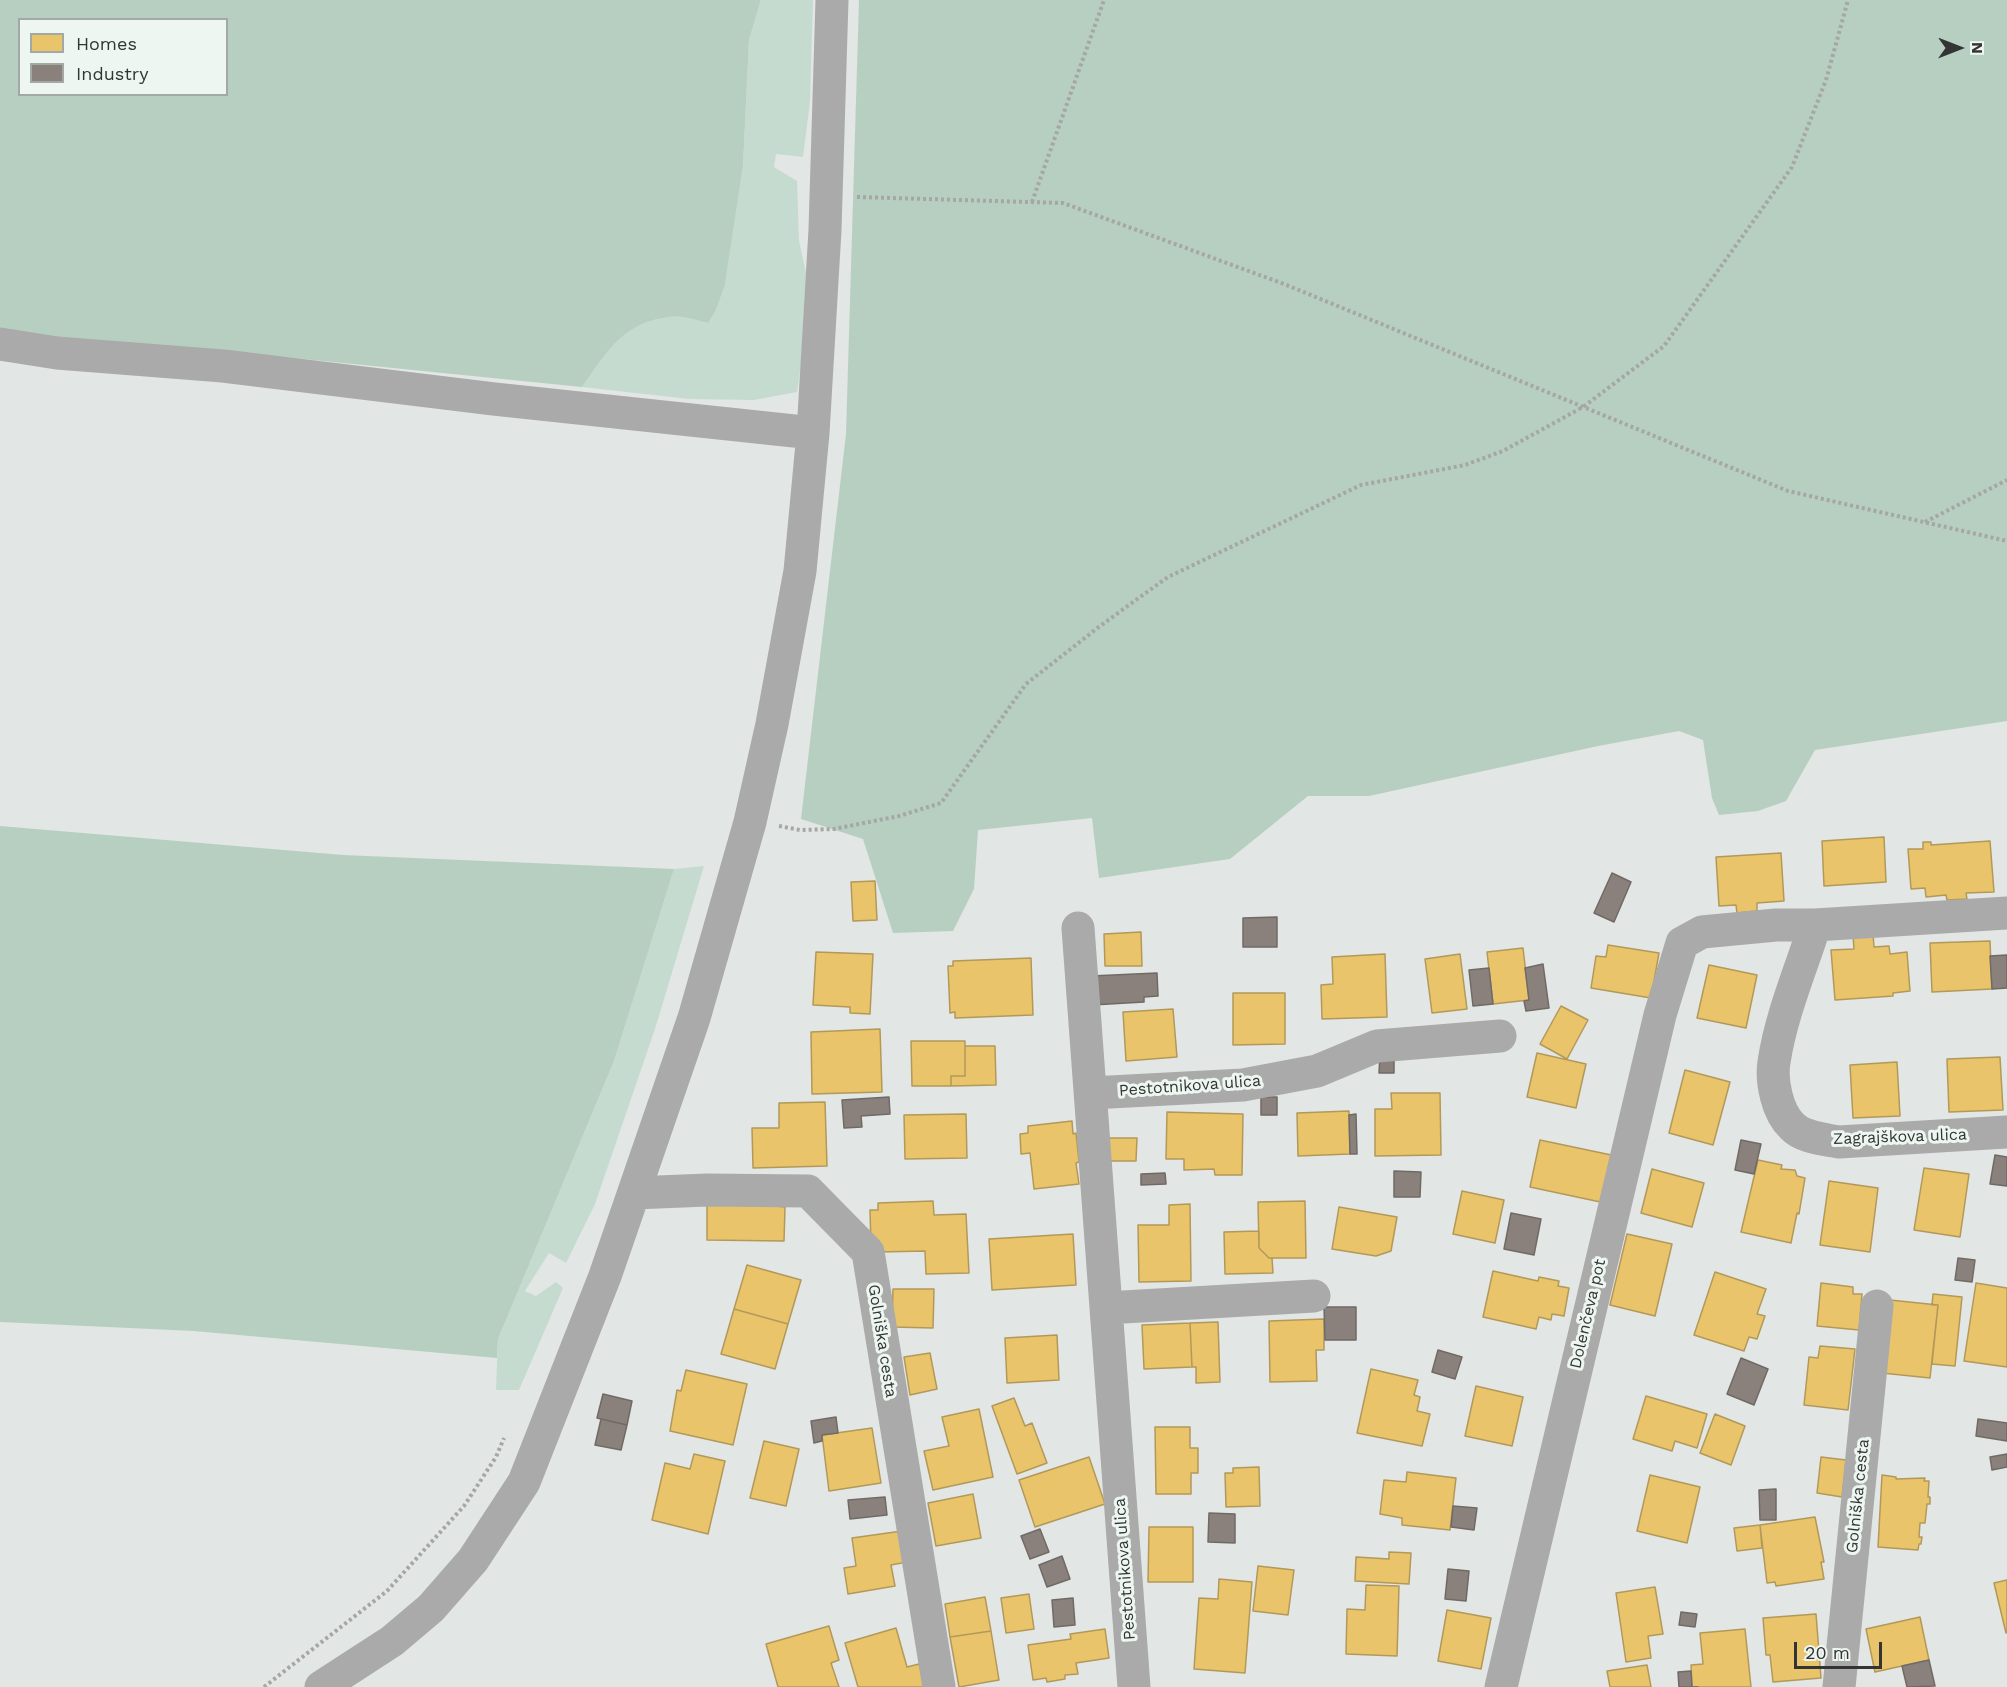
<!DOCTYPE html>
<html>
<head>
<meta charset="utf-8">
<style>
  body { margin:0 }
  #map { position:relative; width:2007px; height:1687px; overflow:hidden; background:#e2e6e4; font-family:"Work Sans",sans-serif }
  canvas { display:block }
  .legend { position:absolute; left:18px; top:18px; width:210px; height:78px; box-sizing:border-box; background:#edf6f0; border:2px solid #a2a9a4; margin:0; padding:8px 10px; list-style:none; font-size:18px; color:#323533 }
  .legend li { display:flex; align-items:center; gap:12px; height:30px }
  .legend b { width:30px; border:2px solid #a2a9a4 }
  .north { position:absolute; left:1929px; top:18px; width:60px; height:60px; -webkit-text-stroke:4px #edf6f0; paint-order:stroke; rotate:90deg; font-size:16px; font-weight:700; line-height:24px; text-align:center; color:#323533 }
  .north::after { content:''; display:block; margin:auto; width:21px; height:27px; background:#323533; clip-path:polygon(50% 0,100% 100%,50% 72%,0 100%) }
  .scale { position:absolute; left:1794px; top:1642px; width:88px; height:27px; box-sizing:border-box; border:3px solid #323533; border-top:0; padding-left:8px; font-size:18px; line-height:21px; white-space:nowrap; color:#323533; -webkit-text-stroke:4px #edf6f0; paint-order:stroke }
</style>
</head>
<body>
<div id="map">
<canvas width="2007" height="1687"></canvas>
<ul class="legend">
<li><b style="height:16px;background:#e9c46a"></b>Homes</li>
<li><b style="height:16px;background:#8a817c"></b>Industry</li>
</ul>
<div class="north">N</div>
<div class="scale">20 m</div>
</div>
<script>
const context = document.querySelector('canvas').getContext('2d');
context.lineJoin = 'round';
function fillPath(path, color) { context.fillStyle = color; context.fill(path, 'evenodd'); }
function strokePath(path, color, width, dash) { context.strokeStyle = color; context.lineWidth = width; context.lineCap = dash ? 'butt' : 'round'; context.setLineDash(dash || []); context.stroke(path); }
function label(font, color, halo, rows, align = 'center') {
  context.font = font + ' "Work Sans",sans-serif'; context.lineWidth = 6; context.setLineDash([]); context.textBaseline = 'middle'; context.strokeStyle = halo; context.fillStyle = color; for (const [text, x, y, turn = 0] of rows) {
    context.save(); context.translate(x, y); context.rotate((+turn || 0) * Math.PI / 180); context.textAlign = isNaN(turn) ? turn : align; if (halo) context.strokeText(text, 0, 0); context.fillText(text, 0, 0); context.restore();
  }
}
const green = new Path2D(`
  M761,0h52l-3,102 -7,55 -27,-3 -2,13 23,14 2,60 7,32 -5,91 -4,28 -43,8 -65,-1 -107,-12c25,-35 41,-65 88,-70 11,-2 26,4 37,6l9,-13 9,-25 18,-119 6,-126z
  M704,866l-49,163 -60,175 -29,59 -17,-10 -24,38 11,5 20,-14 7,6 -44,102h-23l2,-51 116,-278 60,-192z`);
const forest = new Path2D(`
  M0,0h761l-12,40 -6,126 -18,119 -9,25 -8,13c-12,-2 -26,-8 -38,-6 -47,5 -63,35 -88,70l-398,-40 -184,-9zM20,20h206v74h-206z
  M859,0h1148v721l-192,29 -29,51 -28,10 -39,4 -7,-17 -9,-58 -24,-9 -81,15 -229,50h-61l-78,63 -131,19 -7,-60 -114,12 -4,59 -21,42 -60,2 -30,-94 -62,-20 45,-385z
  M0,826l343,29 331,14 -60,192 -116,278 -1,19 -303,-27 -194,-9z`);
const homes = new Path2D(`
  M1884,837l2,45 -62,4 -2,-45z
  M1990,841l4,51 -28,1 1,6 -20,1 -1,-5 -20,2 -1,-9 -14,1 -3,-40h15v-7h8v3z
  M1781,853l3,48 -27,2v8l-20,2 -1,-8 -17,1 -3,-49z
  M875,881l2,39 -24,1 -2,-39z
  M1141,932l1,34h-37l-1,-32z
  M1873,934l1,13 15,-1 1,8 17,-2 3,39 -17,2v3l-58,4 -4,-50 23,-1 -1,-14z
  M1990,941l2,48 -60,3 -2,-49z
  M1608,945l51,8 -8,45 -60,-10 5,-32 10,1z
  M1523,948l6,52 -36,4 -6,-52z
  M816,952l57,2 -3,60 -20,-1v-6l-37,-2z
  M1385,954l2,63 -65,2 -1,-34 12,-1 -1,-27z
  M1460,954l7,55 -35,4 -7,-54z
  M1031,958l2,57 -78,3v-6l-5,1 -2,-47h5v-5z
  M1709,965l48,10 -11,53 -49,-10z
  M1233,993h52v51l-52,1z
  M1561,1006l27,14 -21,39 -27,-15z
  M1173,1009l4,48 -51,4 -3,-49z
  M880,1029l2,63 -70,2 -1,-62z
  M911,1041h54v35h-14v10h-39z
  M965,1046h30l1,39 -45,1v-10h14z
  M1537,1053l49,11 -10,44 -49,-11z
  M2000,1057l3,53 -54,2 -2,-53z
  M1897,1062l3,54 -47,2 -3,-53z
  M1685,1070l45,12 -17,63 -44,-12z
  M1391,1093h49l1,62 -66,1v-47h17z
  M825,1102l2,64 -74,2 -1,-40h27v-25z
  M1349,1111l1,43 -52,2 -1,-43z
  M1167,1112l76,2 -1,61h-27l-1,-6 -30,1v-11h-18z
  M966,1114l1,44 -62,1 -1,-44z
  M1072,1121l1,13 3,-1 3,29 -3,1 3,21 -45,5 -4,-36 -9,1 -1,-20 8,-1v-7z
  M1106,1138h31l-1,23h-30z
  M1540,1140l76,16 -11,47 -75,-16z
  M1758,1160l24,5 -1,4 14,1 2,6 8,2 -6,36 -2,-1 -6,30 -50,-11z
  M1924,1168l45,6 -9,63 -46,-7z
  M1652,1169l52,14 -12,44 -51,-14z
  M1829,1181l49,7 -8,64 -50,-7z
  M1462,1191l42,9 -9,43 -42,-9z
  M707,1199l78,8 -1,34 -77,-1z
  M933,1201l1,14 32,-1 3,59 -43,1 -1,-23 -46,1 -8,-6 -1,-36h8v-7z
  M1305,1201l1,57h-37l-10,-10 -1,-46z
  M1190,1204l1,77 -52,1 -1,-57h31v-20z
  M1339,1207l58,10 -6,34 -15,5 -44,-7z
  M1259,1231v17l10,10h3l1,15 -48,1 -1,-42z
  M1073,1234l3,51 -84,5 -3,-51z
  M1627,1234l45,10 -17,72 -45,-11z
  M747,1265l54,15 -13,44 -54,-15z
  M1493,1271l45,10 1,-4 20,4 -1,5 11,2 -5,28 -12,-2 -1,6 -12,-3 -3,12 -53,-12z
  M1715,1272l51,17 -9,25 8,2 -8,23 -8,-2 -5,14 -50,-16z
  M1821,1283l32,4v7h9l-3,36 -42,-4z
  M1976,1283l31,5v79l-43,-6z
  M893,1289h41l-1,39 -41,-1z
  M1933,1294l29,3 -7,69 -23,-2 6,-59h-6z
  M1890,1300l48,5 -8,73 -48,-5z
  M734,1309l54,15 -13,45 -54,-15z
  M1324,1319v31h-8l1,31 -47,1 -1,-61z
  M1218,1322l2,60 -24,1v-16h-4l-2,-44z
  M1190,1323l2,44 -48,2 -2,-44z
  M1057,1335l2,45 -52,3 -2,-45z
  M1820,1346l35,3 -7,61 -44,-5 5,-48 9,1z
  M930,1353l7,36 -27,6 -6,-38z
  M1371,1369l47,11 -4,15 6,2 -3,14 13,3 -8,32 -65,-13z
  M686,1370l61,14 -14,61 -63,-14 7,-41 4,1z
  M1476,1386l47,11 -11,49 -47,-10z
  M1646,1396l61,18 -10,34 -22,-7 -3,10 -39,-12z
  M1014,1398l11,28 7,-3 15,40 -30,11 -25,-68z
  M979,1409l14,68 -60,13 -9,-39 25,-5 -7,-29z
  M1715,1414l30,12 -14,39 -31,-12z
  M1155,1427h35v21h8v25h-7v21h-35z
  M872,1428l9,55 -52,8 -7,-56z
  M764,1441l35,8 -13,57 -36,-8z
  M694,1454l31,7 -17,73 -56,-14 13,-57 25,6z
  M1089,1457l16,47 -70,23 -16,-47z
  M1821,1457l25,3 -4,37 -25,-4z
  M1259,1467l1,39 -34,1 -1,-34h8v-5z
  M1407,1472l49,6 -6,52 -48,-5v-7l-22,-4 4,-34 22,2z
  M1650,1475l50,12 -13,56 -50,-12z
  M1882,1475l14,2v2l29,-1 -1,3h5l-1,16h2v7h-3l-2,19h-5l-1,14h3l-1,7h-2l-1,6 -40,-3z
  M973,1494l8,44 -45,8 -8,-43z
  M1815,1517l9,45h-3l3,17 -48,7 -1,-4 -8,1 -7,-58z
  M1760,1525l2,23 -25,3 -3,-23z
  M1149,1527h44v55h-45z
  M902,1531l5,31 -16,3 4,21 -47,8 -4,-26 12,-2 -4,-28z
  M1389,1552l22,1 -2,31 -54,-3 1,-24 33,2z
  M1258,1566l36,4 -6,45 -35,-4z
  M1219,1579l33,3 -7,91 -51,-4 5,-71 19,1z
  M2007,1580v52l-1,1 -12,-50z
  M1366,1585l33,1 -2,70 -51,-2 1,-45 18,1z
  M1655,1587l8,47 -15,2 3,22 -25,4 -10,-69z
  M1029,1594l5,35 -28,4 -5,-35z
  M985,1597l6,34 -41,6 -5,-33z
  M1447,1610l44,8 -10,51 -43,-8z
  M1816,1614l5,64 -48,4 -3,-27h-4l-3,-37z
  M1920,1617l9,43 -54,12 -9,-43z
  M829,1626l10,34 -8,3 8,24h-61l-12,-43z
  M896,1628l11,39 12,-3 7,23h-68l-13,-44z
  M1105,1629l4,29 -33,5 2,11 -13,1v4l-18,3 -1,-4 -13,2 -5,-35 43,-6 -1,-5z
  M1745,1629l6,58h-59l-1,-22 12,-1 -3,-31z
  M991,1631l8,49 -40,7 -9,-50z
  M1647,1665l4,22h-41l-3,-16z`);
const industry = new Path2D(`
  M1612,873l19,9 -17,40 -20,-9z
  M1277,917v30h-34v-29z
  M2007,955v33l-15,1 -2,-33z
  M1543,964l6,44 -23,3 -2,-10 5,-1 -4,-32z
  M1489,968l4,36 -20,2 -4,-36z
  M1157,973l1,23 -14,1v5l-52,3 -1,-29z
  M1380,1054l14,1v18h-15z
  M889,1097l1,17 -29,2 1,11 -18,1 -2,-28z
  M1261,1097h16v18h-16z
  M1356,1114l1,40h-7l-1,-39z
  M1741,1140l20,4 -7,30 -19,-4z
  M1995,1155l12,2v29l-17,-2z
  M1394,1171l27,1 -1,25h-26z
  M1165,1173l1,11 -25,1v-11z
  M1511,1213l30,6 -7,36 -30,-6z
  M1958,1258l17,2 -3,22 -17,-2z
  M1324,1307h32v33h-31z
  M1438,1350l24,7 -7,22 -23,-7z
  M1741,1358l27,11 -14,36 -27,-11z
  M603,1394l29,7 -5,24 -30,-7z
  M836,1417l2,16 -16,2v6l-8,2 -3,-22z
  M601,1419l26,6 -6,25 -26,-5z
  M1978,1419l29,4v18l-31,-5z
  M2007,1454v13l-15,3 -2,-13z
  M1776,1489v31h-16l-1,-30z
  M885,1497l2,18 -37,4 -2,-19z
  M1453,1506l24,2 -3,22 -23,-3z
  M1209,1513l26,1v29l-27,-1z
  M1040,1529l9,23 -19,7 -9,-23z
  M1062,1556l8,23 -23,8 -8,-22z
  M1448,1569l21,2 -3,30 -21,-2z
  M1073,1598l2,27 -21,2 -2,-27z
  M1681,1612l16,2 -2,13 -16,-2z
  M1929,1660l6,26 -28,1 -5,-21z
  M1691,1671l1,16h6h-19l-1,-15z`);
const path = new Path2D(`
  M857,197l206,6 221,81 504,207 219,50
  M1032,202l72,-202
  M1925,522l82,-42
  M779,826l21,4 34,-1 65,-13 42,-13 85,-119 74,-58 68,-49 193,-92 104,-20 38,-14 80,-44 81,-61 128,-179 34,-87 22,-80
  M264,1687l123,-96 77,-85 32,-49 8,-19`);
const minor = new Path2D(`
  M0,344l57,9 166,13 271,33 319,34
  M1815,925c-14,44 -34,90 -41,137 -3,19 3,50 18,64 11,12 32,13 47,16l168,-10
  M1078,928l56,759
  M1091,1093l152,-8 74,-14 60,-25 123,-10
  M634,1193l73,-3 101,1 60,61 71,435
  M1106,1308l208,-12
  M321,1687l71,-46 39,-33 42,-48 51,-78 81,-206 89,-258 56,-196 22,-98 28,-153 13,-138 12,-203 7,-230
  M1501,1687l159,-672 22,-72 20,-11 74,-7h39l192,-12
  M1839,1687l38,-381`);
const streetNames = [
  ["Pestotnikova ulica",1190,1086,-4],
  ["Zagrajškova ulica",1900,1137,-2],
  ["Dolenčeva pot",1588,1314,-77],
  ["Golniška cesta",882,1341,81],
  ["Golniška cesta",1858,1496,-84],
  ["Pestotnikova ulica",1125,1569,-94]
];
fillPath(green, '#c6dbcf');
fillPath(forest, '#b7cfc1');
fillPath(homes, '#e9c46a');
strokePath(homes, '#b2995a', 1.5);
fillPath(industry, '#8a817c');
strokePath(industry, '#706a66', 1.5);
strokePath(path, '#a5a6a5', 4, [3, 3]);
strokePath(minor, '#a9aaa9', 33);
label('16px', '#323533', '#edf6f0', streetNames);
</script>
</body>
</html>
